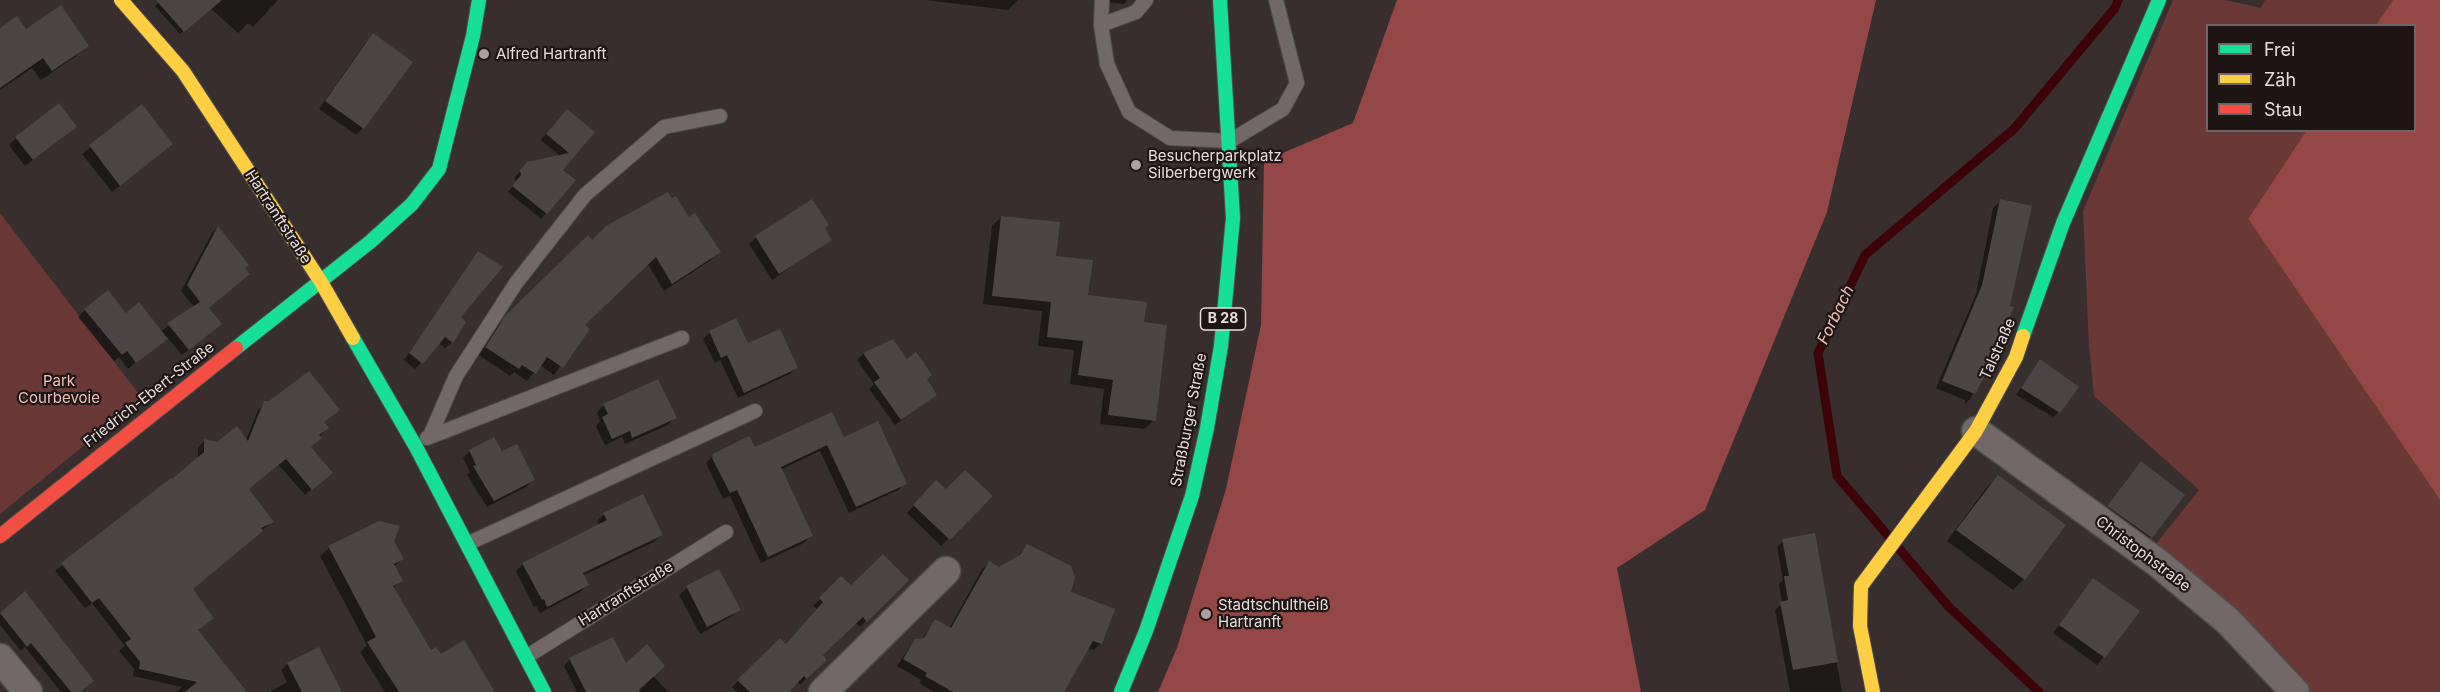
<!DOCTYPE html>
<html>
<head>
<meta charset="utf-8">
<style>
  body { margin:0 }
  #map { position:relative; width:2440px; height:692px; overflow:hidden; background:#372f2e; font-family:Inter,sans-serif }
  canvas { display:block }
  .legend { position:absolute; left:2206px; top:24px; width:210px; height:108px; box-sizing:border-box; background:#1d1615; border:2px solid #6e6665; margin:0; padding:8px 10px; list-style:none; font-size:18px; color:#e8dedd }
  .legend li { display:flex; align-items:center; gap:12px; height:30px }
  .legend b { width:30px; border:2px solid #6e6665 }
</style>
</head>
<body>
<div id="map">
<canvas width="2440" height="692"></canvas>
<ul class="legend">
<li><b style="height:8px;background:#16e098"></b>Frei</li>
<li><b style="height:8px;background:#ffcf43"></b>Zäh</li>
<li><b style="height:8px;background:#f24e42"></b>Stau</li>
</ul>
</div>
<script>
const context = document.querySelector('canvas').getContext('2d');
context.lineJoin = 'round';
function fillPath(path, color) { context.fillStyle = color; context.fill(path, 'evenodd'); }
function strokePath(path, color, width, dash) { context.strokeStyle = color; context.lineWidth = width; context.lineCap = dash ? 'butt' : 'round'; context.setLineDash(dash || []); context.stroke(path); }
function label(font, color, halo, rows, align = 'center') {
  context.font = font + ' Inter,sans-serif'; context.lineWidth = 4.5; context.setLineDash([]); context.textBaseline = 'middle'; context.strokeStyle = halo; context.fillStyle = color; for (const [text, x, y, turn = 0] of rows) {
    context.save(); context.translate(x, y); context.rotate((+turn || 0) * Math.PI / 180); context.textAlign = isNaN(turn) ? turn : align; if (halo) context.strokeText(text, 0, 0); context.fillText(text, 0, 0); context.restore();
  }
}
const green = new Path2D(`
  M2173,0h52l36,8 4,-8h128l-17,25 -168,1v104l98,1 -58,88 192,281v192h-153l-143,-133 55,-69 -105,-94 -5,-50 -6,-135z
  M0,213l142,185 -142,116z`);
const forest = new Path2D(`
  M1397,0h479l-49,212 -122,298 -88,58 24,124h-483l19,-44 49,-159 35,-164 3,-164 89,-38z
  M2393,0h47v500l-192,-281 58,-88 108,-1v-104l-38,-1z`);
const shadow = new Path2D(`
  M161,0h30l9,17 -20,17 -25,-28z
  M214,0h64l-25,27 -5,-4 -10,10 -30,-27z
  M925,0h93l-10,10z
  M1093,0h34l-3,4z
  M0,29l25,2 62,14 -11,11 -35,24 -9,-12 -32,22z
  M366,42l-3,86 -7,7 -37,-26z
  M142,106l22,45 -52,41 -30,-38z
  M561,116l32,16 -32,38 -15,43 -5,6 -33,-27 8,-10 -1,-5 13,-14 32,-7 -19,-16z
  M68,134l-43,32 -16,-21 7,-7z
  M812,201l11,28 7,10 -58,41 -23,-36 6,-6z
  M2001,201l-13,166 -18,32 -5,5v-4l-29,-12 40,-94 17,-86z
  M1001,217l54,41 32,38 55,27 12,97 -9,9 -45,-5 4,-35 -34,-5 4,-34 -36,-4 4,-35 -59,-7 9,-78z
  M689,219l30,33 -8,8 -47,31 -17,-28 -64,63 5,3 -34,46 -14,-10 -13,16 -13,-9 -4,4 -31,-21 19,-30 90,-88 4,5z
  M217,228l-10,80 7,22 -32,25 -15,-18 -39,32 -9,-12 -5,4 -36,-44 7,-7 41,5 34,17 34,-25 -13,-16 31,-58z
  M478,253l-26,89 -7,6 -7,-5 -23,26 -11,-9z
  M736,320l11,25 49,23 -6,6 -52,24 -18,-38 -5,3 -12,-24 7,-7z
  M893,341l42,54 -40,30 -26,-36 5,-5 -17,-24 6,-6z
  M2040,361l19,51 -6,5 -37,-22z
  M265,403l73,7 -15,13 4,5 -17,20 14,31 -19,16 -26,-30 -32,25 25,32 -81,67 6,42 48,61h-69l6,-5 -49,-11 1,-7 -15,-18 6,-5 -33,-43 -7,5 -30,-37 143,-112v-11l6,-7 13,3 29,-4 12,-30z
  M604,405l71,12 -7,8 -43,19 -3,-7 -17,8 -9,-19 4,-5 -3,-9z
  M843,439l62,44 -7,7 -49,23 -29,-62 -40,19 31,66 -7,7 -43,20 -31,-67 -7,3 -17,-36 8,-8z
  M470,451l32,2 31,27 -7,7 -39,20 -20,-32 3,-3 -7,-14z
  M2134,470l49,25 -39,50 -43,-31z
  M1998,477l66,48 -40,54 -11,11 -66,-49 40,-54z
  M936,482l10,9 44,5 -49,50 -34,-33z
  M604,514l57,21 -7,7 -72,34 5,9 -7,7 -40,21 -4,-7 -2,1 -18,-36 7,-7 76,-39 -2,-4z
  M380,523l22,36 -8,8 7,13 -8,9 38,63 62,40h-108l-25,-40 7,-7 -47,-89 9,-8z
  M1814,535l28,157h-52l-15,-82 7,-7 -3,-19 4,-4 -6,-33 6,-6z
  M1027,545l43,48 43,16 -13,35 -6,6 -7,-2 -24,44h-129l-15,-9 2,-3 -24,-14 12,-18 7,-7 6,-2 13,-18 14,8 33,-60 7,-6 10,6 17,-10z
  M719,571l20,38 -7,7 -32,18 -21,-39 8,-7z
  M841,578l10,9 56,-7 -47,47 -5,-4 -34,32 4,5 -25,25 -3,-3 -10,10h-50l-5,-5 48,-47 6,6 31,-37 -4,-3z
  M2093,580l45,32 -41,53 -44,-32z
  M25,593l67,88 -12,11h-19l-36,-45 -4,4 -21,-26v-12z
  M570,659l56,7 27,10 16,16h-92l-13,-26z
  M288,664l52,28h-70l17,-10 -6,-12z`);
const stream = new Path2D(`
  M2039,692l-90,-85 -112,-131 -19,-123 47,-98 149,-126 101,-121 3,-8`);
const building = new Path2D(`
  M156,0h66l-38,32z
  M61,5l28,41 -37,25 -9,-13 -43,30v-60l17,-12 9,13z
  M373,33l40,29 -49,67 -39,-28z
  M59,103l18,24 -44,33 -18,-23z
  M142,104l31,40 -53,42 -31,-41z
  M567,109l28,23 -32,38 13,10 -29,34 -35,-28 9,-11 -1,-5 7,-8 42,-9 -23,-19z
  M668,192l4,6 4,-2 13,21 6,-4 26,39 -49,32 -16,-27 -71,68 5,4 -27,39 -16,-11 -11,17 -14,-9 -3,4 -34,-22 21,-32 82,-80 4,5 14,-14z
  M812,199l17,26 -4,3 7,12 -53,34 -24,-38z
  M2000,199l32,7 -22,100 4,1 -25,61 -14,26 -33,-13 40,-96z
  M1001,216l59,6 -4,34 37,4 -5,35 59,7 -3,20 23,3 -11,96 -48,-6 5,-35 -35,-5 5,-34 -36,-4 4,-35 -59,-6z
  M218,226l31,39 -4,3 5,6 -41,34 13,16 -33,26 -22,-27 33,-21 -13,-17z
  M478,251l25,16 -42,50 5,5 -13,21 -8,-6 -22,27 -14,-11z
  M108,290l18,23 13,-11 29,37 -32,24 -9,-12 -5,4 -38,-46z
  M736,318l12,25 32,-14 18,39 -54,25 -17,-38 -6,3 -12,-27z
  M893,339l14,20 9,-7 16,23 -5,4 10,16 -36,25 -27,-38 6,-4 -17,-25z
  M2040,359l39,28 -19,26 -39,-25z
  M309,371l31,39 -16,12 5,6 -10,7 3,3 -11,9 22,26 -21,17 -26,-31 -37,30 25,33 -13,6 2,3 -70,58 21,29 -16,12 49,62h-62l12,-10 -58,-13 1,-7 -15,-19 6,-4 -32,-41 -7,5 -31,-40 110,-85 1,1 32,-27v-13l13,3 20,-16 11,15 16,-40h5z
  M658,379l19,39 -45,20 -2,-7 -18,8 -10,-22 6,-3 -5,-10z
  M832,412l12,25 34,-16 29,63 -51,23 -29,-62 -46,22 32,69 -45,21 -31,-67 -7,3 -18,-35 1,-4 36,-18 6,11z
  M494,437l8,14 15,-7 18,36 -41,21 -21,-35 3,-1 -7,-15z
  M2141,461l44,34 -33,43 -45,-32z
  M965,470l28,26 -43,44 -37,-35 23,-25 10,9z
  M1998,475l68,50 -41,55 -69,-50z
  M643,494l20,41 -80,38 6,12 -42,22 -3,-8 -2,1 -20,-37 85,-43 -4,-7z
  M379,521l21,5 -6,15 10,18 -10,5 9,17 -10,5 38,64 5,-3 5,7 23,-14 31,52h-96l-32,-50 9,-5 -48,-91z
  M1815,533l23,129 -45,8 -13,-68 8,-2 -4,-24h5l-7,-37z
  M1027,544l44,22 4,11 -4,15 44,17 -13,35 -9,-3 -29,51h-111l-28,-16 2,-3 -24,-14 12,-20 9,-1 11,-19 16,9 38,-67 10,6 21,-12z
  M883,554l26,26 -42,42 -4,-5 -40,38 4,5 -20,19 -3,-3 -15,16h-39l-13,-12 43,-42 6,6 37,-42 -4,-4 22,-22 10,9z
  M719,569l22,41 -34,17 -21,-41z
  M2093,578l47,33 -35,47 -46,-33z
  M25,591l69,90 -14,11h-9l-40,-49 -4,4 -27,-34z
  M613,637l13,26 21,-19 18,22 -26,24 1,2h-54l-17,-34z
  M319,647l23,45h-40l-15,-29z`);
const lane = new Path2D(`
  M1102,0l-1,25 6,39 22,48 41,26 60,3 53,-32 14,-26 -21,-83
  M1101,25l35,-13 10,-12
  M430,436l26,-60 60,-93 69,-88 79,-68 56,-11
  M427,438l255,-100
  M467,544l288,-133
  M526,657l200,-125`);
const street = new Path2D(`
  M1976,431l182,132 70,58 67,71
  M0,658l28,34
  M823,692l123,-121`);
const fast = new Path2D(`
  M2023,336l40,-113 96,-223
  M353,338l63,109 128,245
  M236,348l134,-106 42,-38 27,-35 34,-133 6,-36
  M1121,692l25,-61 46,-135 15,-68 14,-82 12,-128 -13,-218`);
const slow = new Path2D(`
  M121,0l62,71 138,211 32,56
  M1873,692l-13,-66 1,-40 115,-155 40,-74 7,-21`);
const jam = new Path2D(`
  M0,536l236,-188`);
const markers = [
  [484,54,6,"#aaa1a0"],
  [1136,165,6,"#aaa1a0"],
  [1206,614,6,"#aaa1a0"]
];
const shields = [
  [1223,319,45]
];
const shieldNames = [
  ["B 28",1223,319]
];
const poiNames = [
  ["Alfred Hartranft",496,54],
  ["Besucherparkplatz",1148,156],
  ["Silberbergwerk",1148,173],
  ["Stadtschultheiß",1218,605],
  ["Hartranft",1218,622]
];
const streetNames = [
  ["Hartranftstraße",278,217,57],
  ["Talstraße",1998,349,-66],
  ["Friedrich-Ebert-Straße",149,395,-38],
  ["Straßburger Straße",1189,420,-79],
  ["Christophstraße",2143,554,37],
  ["Hartranftstraße",626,594,-32]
];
const parkNames = [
  ["Park",59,381],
  ["Courbevoie",59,398]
];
const waterNames = [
  ["Forbach",1836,315,-64]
];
fillPath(green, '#6a3835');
fillPath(forest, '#944744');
fillPath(shadow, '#0007');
strokePath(stream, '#3c0408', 9);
fillPath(building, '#4c4545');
strokePath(lane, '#524b4b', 16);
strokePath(street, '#524b4b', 31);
strokePath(fast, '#524b4b', 16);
strokePath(slow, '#524b4b', 16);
strokePath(jam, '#524b4b', 16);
strokePath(lane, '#706968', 14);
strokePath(street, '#706968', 28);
strokePath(fast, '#16e098', 14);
strokePath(slow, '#ffcf43', 14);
strokePath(jam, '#f24e42', 14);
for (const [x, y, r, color] of markers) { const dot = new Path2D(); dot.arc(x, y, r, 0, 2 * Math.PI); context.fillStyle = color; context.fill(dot); strokePath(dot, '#1d1615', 2); }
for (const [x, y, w] of shields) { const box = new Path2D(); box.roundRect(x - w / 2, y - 11, w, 22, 4.5); context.fillStyle = '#1d1615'; context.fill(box); strokePath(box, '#e8dedd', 1.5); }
label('bold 14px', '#e8dedd', null, shieldNames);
label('15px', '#e8dedd', '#1d1615', poiNames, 'left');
label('15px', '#e8dedd', '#1d1615', streetNames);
label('15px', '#f2c0bb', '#1d1615', parkNames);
label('italic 16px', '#efbdb8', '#1d1615', waterNames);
</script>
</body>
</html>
